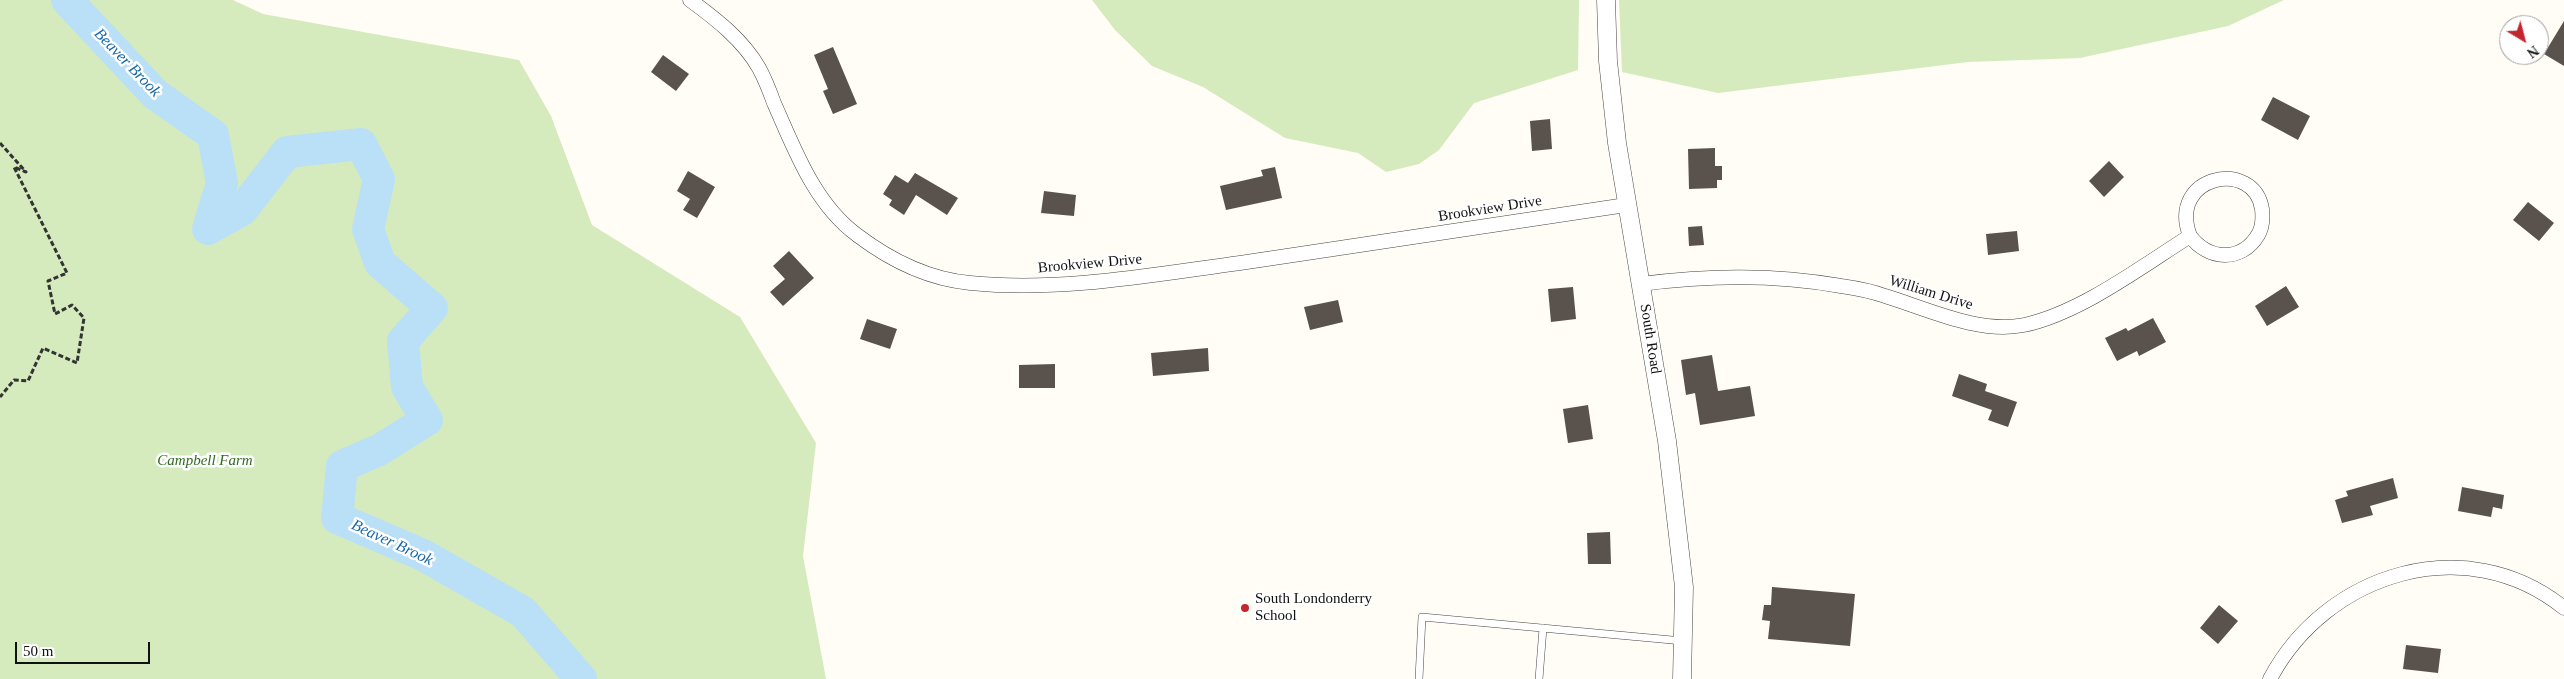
<!DOCTYPE html>
<html>
<head>
<meta charset="utf-8">
<style>
  body { margin:0 }
  #map { position:relative; width:2564px; height:679px; overflow:hidden; background:#fffdf5; font-family:"Times New Roman",serif }
  canvas { display:block }
  .north { position:absolute; left:2499px; top:15px; width:50px; height:50px; box-sizing:border-box; background:#fff; border:1px solid #a0a0a0; border-radius:50%; rotate:143deg; font-size:14px; font-weight:700; line-height:20px; text-align:center; color:#111 }
  .north::after { content:''; display:block; margin:auto; width:18px; height:22px; background:#c4262e; clip-path:polygon(50% 0,100% 100%,50% 72%,0 100%) }
  .scale { position:absolute; left:15px; top:642px; width:135px; height:22px; box-sizing:border-box; border:2px solid #111; border-top:0; padding-left:6px; font-size:15px; line-height:18px; white-space:nowrap; color:#111; -webkit-text-stroke:4px #fff; paint-order:stroke }
</style>
</head>
<body>
<div id="map">
<canvas width="2564" height="679"></canvas>
<div class="north">N</div>
<div class="scale">50 m</div>
</div>
<script>
const context = document.querySelector('canvas').getContext('2d');
context.lineJoin = 'round';
function fillPath(path, color) { context.fillStyle = color; context.fill(path, 'evenodd'); }
function strokePath(path, color, width, dash) { context.strokeStyle = color; context.lineWidth = width; context.lineCap = dash ? 'butt' : 'round'; context.setLineDash(dash || []); context.stroke(path); }
function label(font, color, halo, rows, align = 'center') {
  context.font = font + ' "Times New Roman",serif'; context.lineWidth = 5; context.setLineDash([]); context.textBaseline = 'middle'; context.strokeStyle = halo; context.fillStyle = color; for (const [text, x, y, turn = 0] of rows) {
    context.save(); context.translate(x, y); context.rotate((+turn || 0) * Math.PI / 180); context.textAlign = isNaN(turn) ? turn : align; if (halo) context.strokeText(text, 0, 0); context.fillText(text, 0, 0); context.restore();
  }
}
const green = new Path2D(`
  M0,0h233l30,14 256,46 32,56 41,109 148,92 76,126 -13,113 23,123h-826z
  M1092,0h487l-1,70 -104,33 -35,47 -20,14 -33,8 -28,-19 -73,-15 -82,-51 -51,-21 -37,-36z
  M1619,0h665l-56,26 -148,32 -112,4 -250,31 -96,-21z`);
const river = new Path2D(`
  M67,0l88,94 58,41 9,48 -14,46 34,-19 45,-58 74,-8 18,35 -11,50 12,34 52,45 -29,33 4,46 20,33 -48,30 -37,16 -5,52 86,37 100,57 58,67`);
const building = new Path2D(`
  M2564,21v45l-20,-12z
  M833,47l24,57 -24,10 -10,-23 5,-2 -14,-34z
  M663,55l26,19 -13,17 -25,-19z
  M2273,97l37,19 -12,24 -37,-20z
  M1550,119l2,30 -20,2 -2,-30z
  M1715,148v18h7v14h-5v8l-28,1 -1,-40z
  M2109,161l15,16 -20,20 -15,-16z
  M1275,167l7,31 -56,12 -6,-24 43,-10 -2,-6z
  M688,171l27,16 -18,31 -14,-8 7,-11 -13,-8z
  M915,173l43,25 -11,17 -31,-20 -12,20 -15,-10 3,-5 -9,-6 12,-19 13,8z
  M1044,191l32,4 -2,21 -33,-3z
  M2528,202l26,21 -15,18 -26,-21z
  M1702,226l2,19 -15,1 -1,-19z
  M2017,231l2,20 -31,4 -2,-21z
  M789,251l25,27 -31,28 -13,-14 15,-13 -12,-13z
  M2286,286l13,21 -32,19 -12,-20z
  M1573,287l3,32 -25,3 -3,-33z
  M1338,300l5,22 -33,8 -6,-23z
  M2153,318l13,24 -27,14 -2,-5 -20,10 -12,-23 21,-10 2,3z
  M867,319l30,10 -7,20 -30,-10z
  M1208,348l1,23 -56,5 -2,-23z
  M1712,355l6,36 32,-5 5,30 -55,9 -5,-32 -9,2 -5,-35z
  M1055,364v24h-36v-23z
  M1959,374l28,10 -2,7 32,11 -9,25 -20,-7 4,-10 -40,-14z
  M1588,405l5,34 -25,4 -5,-34z
  M2393,478l5,20 -28,8 3,9 -31,8 -7,-23 13,-4 -2,-5z
  M2462,487l42,8 -2,14 -9,-2 -2,10 -33,-6z
  M1610,532l1,32h-23l-1,-31z
  M1772,587l83,7 -5,52 -82,-7 2,-18 -8,-1 2,-15h7z
  M2219,605l19,16 -20,23 -18,-16z
  M2406,645l35,4 -3,24 -35,-4z`);
const path = new Path2D(`
  M0,143l26,29 -12,-5 53,106 -19,8 7,33 17,-9 12,13 -7,45 -34,-15 -15,33 -14,-1 -14,17`);
const service = new Path2D(`
  M1419,679l3,-62 261,24
  M1539,679l4,-51`);
const minor = new Path2D(`
  M690,0c26,19 53,40 69,68 6,11 11,24 15,35 21,47 40,100 83,132 33,25 71,44 113,48 90,9 181,-8 270,-20 129,-19 258,-40 386,-58
  M1641,284c67,-9 134,-10 200,2 14,2 30,5 44,10 43,13 93,38 139,29 56,-12 117,-58 166,-89 18,24 51,27 68,-1 5,-8 5,-17 4,-26 -8,-51 -95,-34 -72,27
  M2270,679c56,-106 196,-150 294,-71`);
const tertiary = new Path2D(`
  M1606,0l2,61 9,82 50,298 17,146 -2,92`);
const markers = [
  [1245,608,5,"#c4262e"]
];
const streetNames = [
  ["Brookview Drive",1490,209,-9],
  ["Brookview Drive",1090,264,-5],
  ["William Drive",1931,293,17],
  ["South Road",1650,339,81]
];
const parkNames = [
  ["Campbell Farm",205,461]
];
const poiNames = [
  ["South Londonderry",1255,599],
  ["School",1255,616]
];
const waterNames = [
  ["Beaver Brook",127,63,46],
  ["Beaver Brook",392,543,25]
];
fillPath(green, '#d5ebbd');
strokePath(river, '#b9e0f7', 32);
fillPath(building, '#5a524d');
strokePath(service, '#444', 8);
strokePath(minor, '#444', 15);
strokePath(tertiary, '#444', 19);
strokePath(path, '#333', 3, [5, 2.5]);
strokePath(service, '#fff', 7);
strokePath(minor, '#fff', 14);
strokePath(tertiary, '#fff', 18);
for (const [x, y, r, color] of markers) { const dot = new Path2D(); dot.arc(x, y, r, 0, 2 * Math.PI); context.fillStyle = color; context.fill(dot); strokePath(dot, '#fff', 2); }
label('15px', '#111', '#fff', streetNames);
label('italic 15px', '#2f6b1f', '#fff', parkNames);
label('15px', '#111', '#fff', poiNames, 'left');
label('italic 16px', '#1768a6', '#fff', waterNames);
</script>
</body>
</html>
